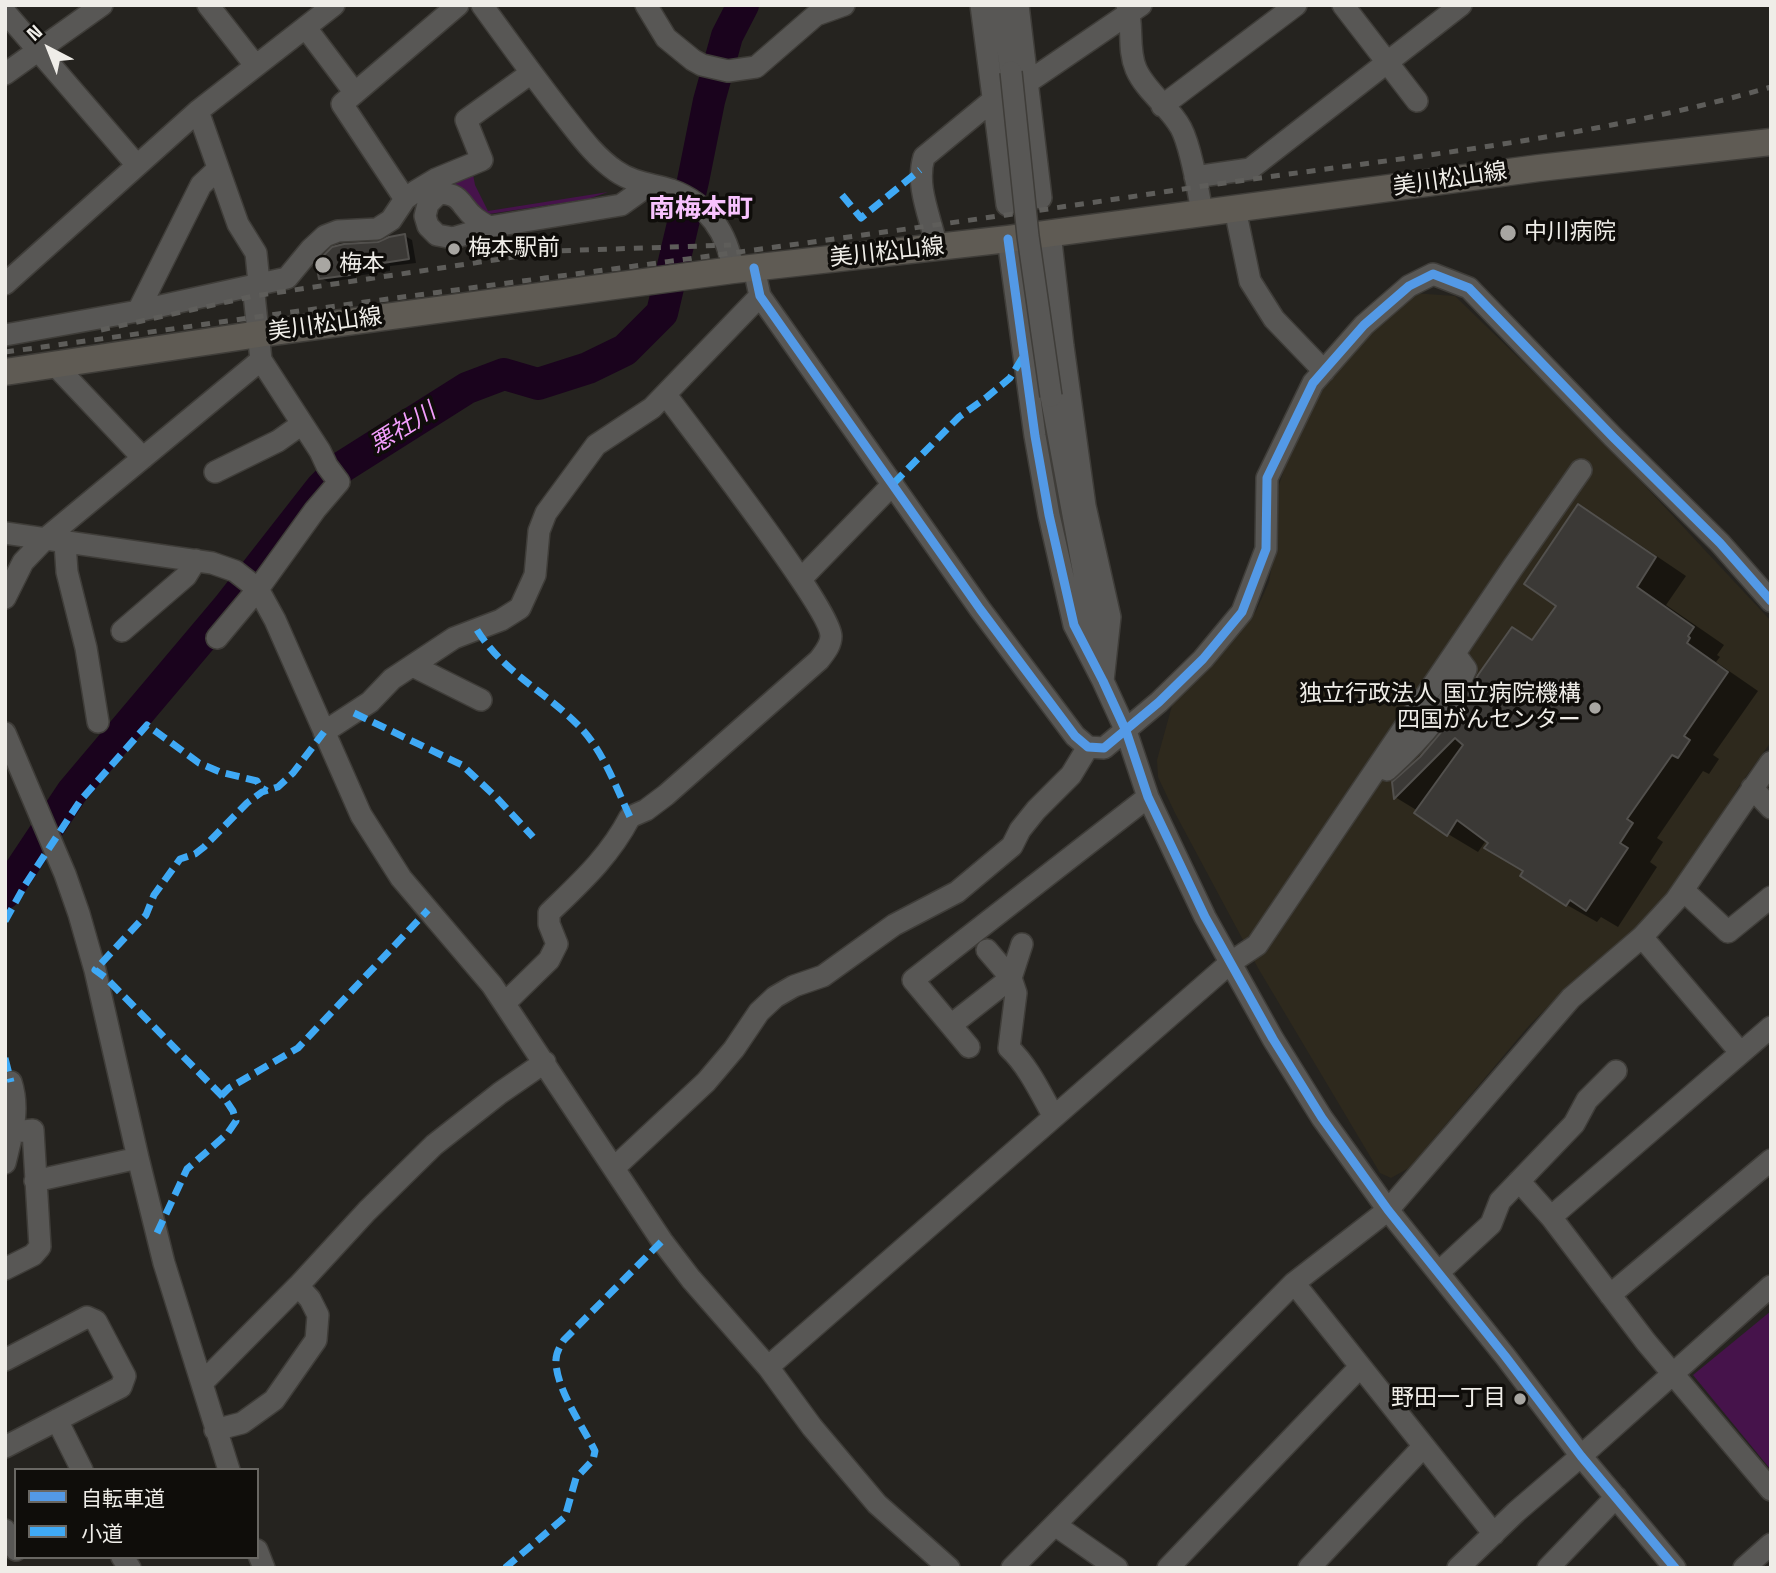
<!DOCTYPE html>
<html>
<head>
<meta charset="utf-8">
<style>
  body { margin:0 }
  #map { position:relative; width:1776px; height:1573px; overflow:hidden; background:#25231f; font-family:"Space Grotesk","Noto Sans JP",sans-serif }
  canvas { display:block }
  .frame { position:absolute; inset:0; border:7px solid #efede8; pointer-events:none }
  .legend { position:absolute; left:14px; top:1468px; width:245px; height:91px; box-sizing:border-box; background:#0f0d0a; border:2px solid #696763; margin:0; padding:9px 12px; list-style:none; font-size:21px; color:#efede8 }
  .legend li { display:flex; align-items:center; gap:14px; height:35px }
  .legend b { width:35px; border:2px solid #696763 }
  .north { position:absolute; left:14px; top:14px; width:70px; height:70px; -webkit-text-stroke:5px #0f0d0a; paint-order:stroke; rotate:318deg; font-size:19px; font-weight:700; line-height:28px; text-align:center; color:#efede8 }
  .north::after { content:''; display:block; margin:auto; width:24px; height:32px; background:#efede8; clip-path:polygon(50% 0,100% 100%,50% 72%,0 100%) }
</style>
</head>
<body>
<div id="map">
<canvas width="1776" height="1573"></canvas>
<div class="frame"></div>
<ul class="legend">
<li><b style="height:9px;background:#5399e6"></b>自転車道</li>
<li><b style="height:9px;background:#3fa9f5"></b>小道</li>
</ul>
<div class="north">N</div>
</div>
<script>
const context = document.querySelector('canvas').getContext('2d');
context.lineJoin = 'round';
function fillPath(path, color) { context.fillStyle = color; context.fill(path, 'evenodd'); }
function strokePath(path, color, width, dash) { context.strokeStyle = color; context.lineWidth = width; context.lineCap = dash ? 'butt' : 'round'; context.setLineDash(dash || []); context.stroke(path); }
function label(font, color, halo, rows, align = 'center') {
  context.font = font + ' "Space Grotesk","Noto Sans JP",sans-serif'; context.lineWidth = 7; context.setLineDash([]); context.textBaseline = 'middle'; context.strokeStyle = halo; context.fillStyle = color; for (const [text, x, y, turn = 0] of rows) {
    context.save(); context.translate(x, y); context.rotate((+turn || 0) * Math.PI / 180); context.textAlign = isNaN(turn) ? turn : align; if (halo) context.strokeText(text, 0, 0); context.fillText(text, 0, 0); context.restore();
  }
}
const built = new Path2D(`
  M1413,293l42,3 135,131 181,194v121l-32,44 -53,89 -46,51 -75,63 -38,39 -118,140 -18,10 -11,-5 -122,-205 -83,-155 -17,-36 -1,-17 16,-58 61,-63 22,-28 13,-29 5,-30 1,-38 4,-29 11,-34 18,-36 24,-41 37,-41z`);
const green = new Path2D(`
  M472,169l3,16 13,26 120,-19 -20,7 -99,15c-19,-8 -17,-26 -41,-31z
  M1771,1311v159l-78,-95z`);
const shadow = new Path2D(`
  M405,236l7,4 4,23 -26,3v5l-34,5v2l-28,4 -7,-4 57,-34z
  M1578,506l31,18 77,52 -20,29 58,40 -7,10 3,2 -4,5 42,29 -45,64 6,4 -10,15 -6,-3 -46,67 6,4 -13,20 7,5 -39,60 -17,-10 -4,5 -30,-17 -80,-66 -9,13 -30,-18 -30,-23 -23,-14 26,-39 111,-117 26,-36z`);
const river = new Path2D(`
  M5,893l67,-101 156,-185 93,-119 21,-21 125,-79 37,-14 34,10 50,-16 37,-18 37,-37 31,-132 16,-80 18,-65 16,-31`);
const building = new Path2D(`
  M405,234l4,25 -26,4 1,5 -35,4 1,3 -31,4 -3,-16 16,-16 12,-3 34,-2 11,-5z
  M1578,504l78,53 -19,30 57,40 -6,9 2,2 -3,5 41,29 -44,64 6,4 -12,18 -6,-3 -45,64 6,4 -13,20 8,5 -42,63 -16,-11 -4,6 -46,-30 3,-5 -39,-23 4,-5 -31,-23 -10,16 -33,-23 49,-68 -8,-7 -61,61 -2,-17 28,-25 22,-26 20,-27 16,-29 34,-48 20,13 24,-34 -32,-22z`);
const minor = new Path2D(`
  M208,5l47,60
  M482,5c26,36 52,72 80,108 16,20 32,43 54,58 17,12 36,13 55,19 36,13 57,43 62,80
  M646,5l20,33 27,22 9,5 26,6 28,-4 60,-52 28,-10
  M981,5l26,200
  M1002,5l9,67
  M1018,5l23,193
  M1127,5c7,21 0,43 9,64 10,23 34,38 45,59 10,19 17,62 21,84
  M1343,5l74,96
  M5,12l131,152
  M306,28l49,65
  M5,74l97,-69
  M1162,106l134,-101
  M198,111l40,113 18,29 3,30
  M1195,177l55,-8 211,-164
  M405,199l-63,-95 116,-99
  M1235,209l15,72 24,38 50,52
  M489,227c-5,-3 -10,-6 -14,-9 -16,-13 -12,-24 -36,-25l-11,11 -3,12 3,10 9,9 16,3 36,-11 132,-22 28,-20
  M1050,233l13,113 22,160 25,111 -7,64
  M1008,239l27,197 14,79 25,110 29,56 23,50 22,66 57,120 68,122 49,79 66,92 117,146 76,100 94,112
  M937,248c-6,-30 -22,-61 -13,-91l69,-57 35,-18 113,-77
  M754,268l6,28 220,313 95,127 13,11 16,1 55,-46 44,-43 39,-47 24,-63 1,-71 46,-95 51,-58 45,-39 24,-12 36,14 144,149 107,106 51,58
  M5,284l193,-173 136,-106
  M138,311l63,-126 17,-16
  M5,335l133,-24 149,-33 24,-29 14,-13 13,-5 39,-2 14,-9 14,-21 11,-8 20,-12 46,-19 -16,-40 65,-47
  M54,364l89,94
  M1051,396l48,259
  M215,472l63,-31 24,-17
  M5,533l207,30 23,8 23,18 17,31 86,195 40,63 91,107 170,256 29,38 77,88 44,60 65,77 72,64
  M65,543l2,29 19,76 12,74
  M801,579l92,-95
  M5,598l18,-36 22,-23 216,-179 -8,-75
  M122,631l64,-55 10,-16
  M217,638l41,-49 57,-79 24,-28 -12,-16 -7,-15 -59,-91
  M413,666l68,34
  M324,732l46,-30 22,-23 62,-41 47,-18 19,-12 15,-33 4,-44 7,-18 50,-68 56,-37 108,-112
  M5,733l60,141 14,40 16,56 43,188 26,105 65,207
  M1387,770c32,-29 62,-62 79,-101l-11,-15
  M1752,788l19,20
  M1683,890l45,42 43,-35
  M1642,937l98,115
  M1022,944l-11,34 5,15 -7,55c20,19 32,46 45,69
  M505,1003l44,-43 8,-16 -8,-20v-11c32,-31 60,-56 81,-96l16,-7 20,-15 153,-135c5,-7 12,-14 12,-24 0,-27 -140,-207 -165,-241
  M951,1025l60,-47 -24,-28
  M969,1047l-56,-67 235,-183
  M5,1163c7,-29 15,-53 6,-81
  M614,1168l92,-86 28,-33 25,-37 16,-15 19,-11 29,-10 71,-51 63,-33 55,-46 8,-16 16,-20 35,-35 17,-28
  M35,1181l103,-23
  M1519,1181l32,36 95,125 125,148
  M1551,1217l220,-190
  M5,1269l28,-14 7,-8 -7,-117 -20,2
  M1439,1272l52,-48 9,-23 74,-77 13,-24 29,-29
  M1294,1283l200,251
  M1610,1295l161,-135
  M5,1360l82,-43 9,4 29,55 -4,11 -116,60
  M768,1367l462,-404 27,-18 256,-378 68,-97
  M202,1383l96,-97 69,-75 67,-66 66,-52 45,-31
  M57,1420l25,50
  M215,1430l27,-7 32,-23 42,-60 2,-25 -8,-16 -12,-13
  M1055,1525l62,43
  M5,1530l11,20
  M257,1550l7,18
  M122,1557l8,11
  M1012,1568l282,-285 94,-73 183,-212 71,-61 34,-37 95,-138
  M1168,1568l192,-201
  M1309,1568l114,-121
  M1458,1568l58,-56 65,-56 190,-170
  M1548,1568l68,-71
  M1744,1568l27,-24`);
const major = new Path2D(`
  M5,372l254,-38 474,-64 275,-31 531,-71 232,-26`);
const rail = new Path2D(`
  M101,330l153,-34 300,-45 177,-6
  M5,352c128,-17 255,-36 383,-53 261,-35 522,-69 782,-108 202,-31 403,-47 601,-104`);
const minorBridge = new Path2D(`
  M1011,72l17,164 23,160`);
const quiet = new Path2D(`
  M842,195l19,23 59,-48
  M893,484l66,-67 28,-20 23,-19 14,-23
  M477,630c27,43 68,61 103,97 23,24 36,60 50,90
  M354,713l108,52 35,33 36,39
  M5,921l20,-36 55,-84 67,-76 52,38 21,9 37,9 3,6 7,4
  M5,1058l6,24
  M221,1096l8,-8 69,-40 130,-138
  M157,1233l30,-64 40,-35 9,-13 -3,-10 -8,-12 -119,-121 -11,-8 51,-55 8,-20 26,-36 15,-5 9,-7 43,-44 15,-11 16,-5 15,-14 31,-41
  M505,1568l60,-51 11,-39 17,-18 2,-9c-12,-24 -40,-64 -39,-91 0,-7 4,-14 8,-20l98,-99`);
const cycleway = new Path2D(`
  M1008,239l27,197 14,79 25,110 29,56 23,50 22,66 57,120 68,122 49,79 66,92 117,146 76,100 94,112
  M754,268l6,28 220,313 95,127 13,11 16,1 55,-46 44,-43 39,-47 24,-63 1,-71 46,-95 51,-58 45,-39 24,-12 36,14 144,149 107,106 51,58`);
const markers = [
  [1508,233,9,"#a8a6a2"],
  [454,249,7,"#a8a6a2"],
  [323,265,9,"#a8a6a2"],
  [1595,708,7,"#a8a6a2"],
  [1520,1399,7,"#a8a6a2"]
];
const streetNames = [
  ["美川松山線",1450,180,-8],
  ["美川松山線",887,253,-6],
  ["美川松山線",325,325,-8]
];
const poiNames = [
  ["中川病院",1524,233],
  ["梅本駅前",468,249],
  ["梅本",339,265],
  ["独立行政法人 国立病院機構",1581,695,"right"],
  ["四国がんセンター",1581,721,"right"],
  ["野田一丁目",1506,1399,"right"]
];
const waterNames = [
  ["悪社川",403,429,-32]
];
const quarterNames = [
  ["南梅本町",701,210]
];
fillPath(built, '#2e291d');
fillPath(green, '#46134b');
fillPath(shadow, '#0007');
strokePath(river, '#1a031d', 32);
fillPath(building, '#3b3936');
strokePath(building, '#52504d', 2);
strokePath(minor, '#3f3d39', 24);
strokePath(major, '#3f3d39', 29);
strokePath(minor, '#585755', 21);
strokePath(major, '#5f5b54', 26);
strokePath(rail, '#5e5d5a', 5, [9, 9]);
strokePath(minorBridge, '#3f3d39', 24, []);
strokePath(minorBridge, '#585755', 21);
strokePath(quiet, '#3fa9f5', 7, [14, 7]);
strokePath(cycleway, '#5399e6', 9);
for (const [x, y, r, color] of markers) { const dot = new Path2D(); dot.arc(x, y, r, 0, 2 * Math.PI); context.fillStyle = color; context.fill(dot); strokePath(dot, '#0f0d0a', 2.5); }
label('23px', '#efede8', '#0f0d0a', streetNames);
label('23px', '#efede8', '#0f0d0a', poiNames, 'left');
label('italic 24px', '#f19dfb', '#0f0d0a', waterNames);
label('bold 26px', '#f8c2fe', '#0f0d0a', quarterNames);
</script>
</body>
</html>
